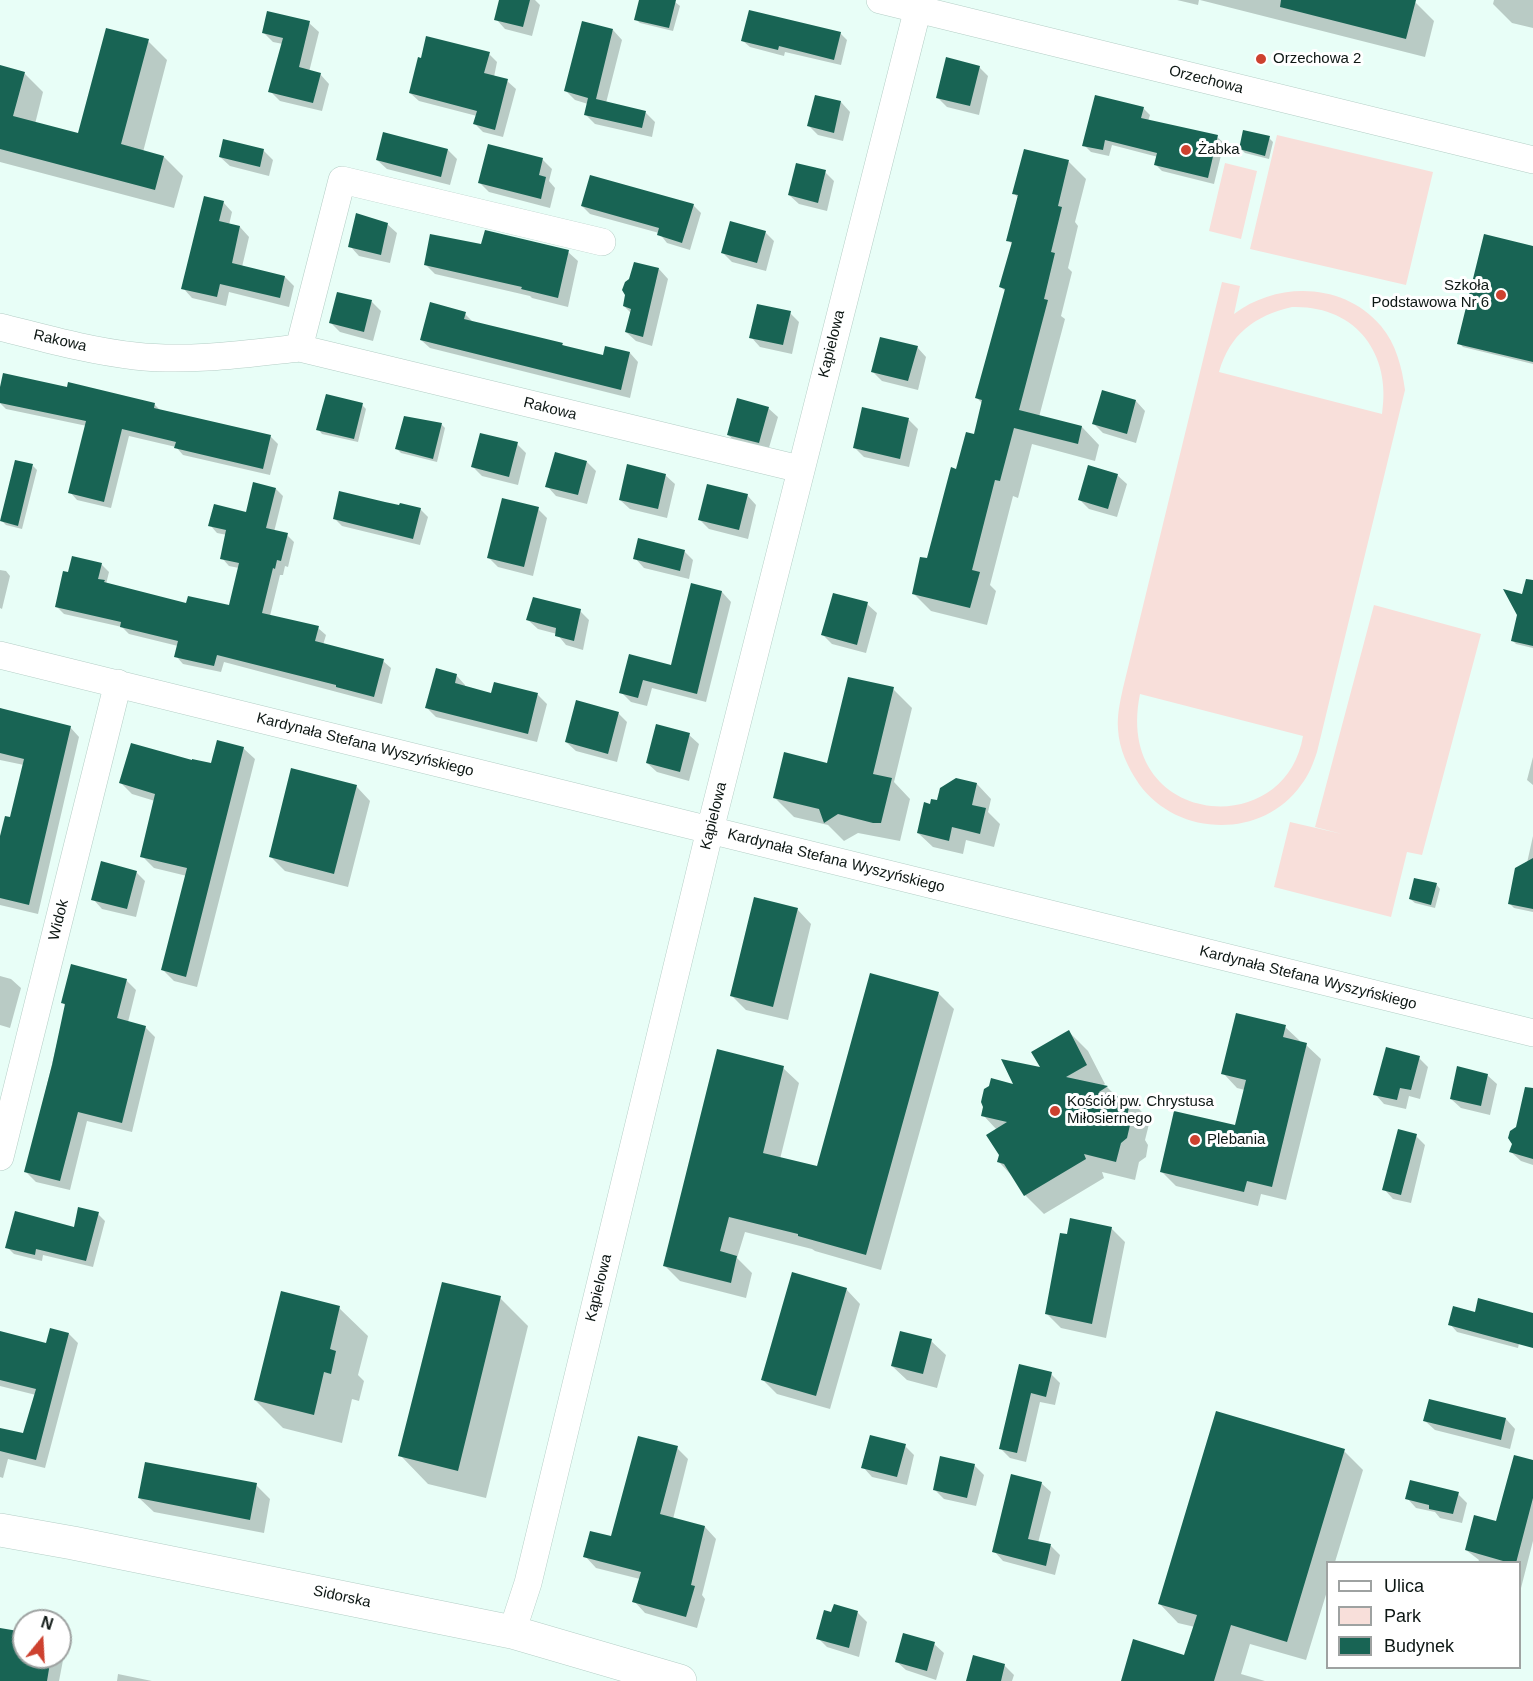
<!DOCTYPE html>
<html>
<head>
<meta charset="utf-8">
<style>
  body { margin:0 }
  #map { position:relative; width:1533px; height:1681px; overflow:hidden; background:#e8fef7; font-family:Helvetica,sans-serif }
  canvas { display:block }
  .legend { position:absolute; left:1326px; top:1561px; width:195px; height:108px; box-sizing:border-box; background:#fff; border:2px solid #9ea2a1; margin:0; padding:8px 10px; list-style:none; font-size:18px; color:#0d1714 }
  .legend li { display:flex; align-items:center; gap:12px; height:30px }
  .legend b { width:30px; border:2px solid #9ea2a1 }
  .north { position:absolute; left:12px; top:1609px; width:60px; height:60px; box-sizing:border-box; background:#fff; border:2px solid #9ea2a1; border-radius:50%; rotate:18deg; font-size:16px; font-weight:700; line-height:24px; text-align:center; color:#0d1714 }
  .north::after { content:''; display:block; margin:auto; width:21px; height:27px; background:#cd412f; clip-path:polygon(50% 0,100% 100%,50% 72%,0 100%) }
</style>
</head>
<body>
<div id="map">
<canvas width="1533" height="1681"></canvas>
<ul class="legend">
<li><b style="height:8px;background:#fff"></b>Ulica</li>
<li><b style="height:16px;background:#f8dfda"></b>Park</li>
<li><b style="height:16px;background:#186454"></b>Budynek</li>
</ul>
<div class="north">N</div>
</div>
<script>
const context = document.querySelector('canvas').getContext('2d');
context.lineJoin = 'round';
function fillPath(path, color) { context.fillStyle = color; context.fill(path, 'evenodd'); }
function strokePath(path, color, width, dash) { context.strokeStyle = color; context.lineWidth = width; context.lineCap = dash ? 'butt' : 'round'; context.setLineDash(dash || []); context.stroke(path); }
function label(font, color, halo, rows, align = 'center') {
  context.font = font + ' Helvetica,sans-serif'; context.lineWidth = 6; context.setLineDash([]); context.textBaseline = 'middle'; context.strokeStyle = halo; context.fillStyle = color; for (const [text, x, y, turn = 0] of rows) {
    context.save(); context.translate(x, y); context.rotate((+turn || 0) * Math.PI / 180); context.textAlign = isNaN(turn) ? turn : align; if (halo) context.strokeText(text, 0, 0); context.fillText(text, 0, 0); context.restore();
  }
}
const green = new Path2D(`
  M1277,135l156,37 -27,113 -156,-36z
  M1225,163l32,8 -16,68 -32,-8z
  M1222,282l18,4 -6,28c43,-33 110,-32 147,12 15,18 21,41 24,64l-88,362c-4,12 -8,23 -16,33 -39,55 -124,52 -162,-1 -11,-16 -20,-35 -21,-55 -1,-14 2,-27 5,-41zM1292,307c63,-2 100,46 90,107l-163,-42c11,-38 35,-56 73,-65zM1140,694l163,42c-18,108 -190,90 -163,-42z
  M1374,605l107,29 -59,221 -15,-3 -16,65 -117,-30 16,-65 52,12 -27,-7z`);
const shadow = new Path2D(`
  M501,0h34l5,5 -8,31 -27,-7 -9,-10z
  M640,0l35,2 5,4 -7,25 -33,-8 -5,-4z
  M1177,0h22l-1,5z
  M1200,0h209l6,2 19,19 -9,36z
  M1494,0h39v28l-21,-5 -19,-19z
  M309,23l10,9 -10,40 11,2 9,10 -7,27 -42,-10 -10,-10 13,-47 -10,-2 -9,-9z
  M613,30l9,10 -16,63 40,10 9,9 -3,15 -57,-13 -9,-9 2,-11 -13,-4 -10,-10z
  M840,33l7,7 -6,25 -56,-13 -1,4 -34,-9 -7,-6z
  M148,41l19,19 -24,92 21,5 19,19 -9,32 -174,-46v-95l24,6 19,19 -8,32 44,11z
  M489,54l8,8 -3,15 13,4 9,8 -13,48 -20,-5 -8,-8 2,-8 -58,-15 -9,-8z
  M979,67l9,9 -9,39 -32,-8 -9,-9z
  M841,102l9,10 -7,29 -25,-6 -9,-9z
  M1143,108l7,7 -2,6 69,16 7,6 -10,41 -52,-13 -6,-6 2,-8 -46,-12 -3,11 -18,-4 -7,-7z
  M1269,138l4,4 -4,17 -24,-6 -5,-5z
  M263,150l10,10 -4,16 -39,-10 -10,-9z
  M448,150l9,9 -7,26 -63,-16 -10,-9z
  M542,159l10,10 -3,12 6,7 -5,20 -61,-16 -9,-9z
  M1068,161l18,18 -11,43 3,4 -10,42 4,4 -11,44 4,3 -26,98 43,10 17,18 -4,16 -63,-17 -14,54 -5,-2 -23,89 6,6 -9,34 -56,-14 -18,-18 15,-33 29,-90 18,-35 8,-31 -6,-6 28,-107 -4,-4 12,-42 -5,-5 11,-41 -5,-6z
  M825,172l9,9 -7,30 -28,-7 -10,-9z
  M223,202l9,10 -3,13 11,2 9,10 -7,30 43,10 9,9 -5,21 -60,-15 -3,14 -34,-8 -9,-10z
  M693,205l8,8 -11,37 -23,-7 -8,-10 -69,-19 -8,-8z
  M387,224l10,9 -7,30 -31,-7 -9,-10z
  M765,232l9,9 -8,30 -34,-9 -9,-9z
  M482,246l86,6 10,9 -10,46 -36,-9 -2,-2 -95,-22 -9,-9z
  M1533,247v117l-70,-17 -4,-4z
  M659,269l9,10 -16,67 -16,-5 -10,-9 5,-19 -7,-7z
  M372,302l9,9 -8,30 -33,-9 -9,-9z
  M790,313l9,9 -7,32 -32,-7 -9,-10z
  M465,314l9,9 88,21 3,3 39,10 26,-4 8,9 -8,36 -200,-50 -9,-8z
  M917,347l9,10 -8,33 -36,-9 -9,-9z
  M69,384l86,21 6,6 109,25 8,8 -8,31 -87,-20 -7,-8 -47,-11 -18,72 -34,-8 -7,-8 17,-66 -81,-17 -6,-6v-9l68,-5z
  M1136,401l9,10 -9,32 -33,-10 -9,-9z
  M362,405l4,4 -8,33 -36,-8 -4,-5z
  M768,408l10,9 -10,34 -30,-7 -10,-9z
  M863,409l46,11 9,9 -9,38 -45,-10 -10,-10z
  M441,424l4,4 -8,34 -36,-9 -4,-4z
  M517,444l9,9 -8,32 -36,-9 -9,-9z
  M587,462l9,9 -9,33 -31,-8 -9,-10z
  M33,466l4,4 -15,59 -16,-4 -4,-4z
  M665,475l10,9 -8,34 -37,-9 -10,-9z
  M1117,475l10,9 -10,33 -28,-8 -10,-10z
  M276,489l7,7 -9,36 13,3 7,7 -6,25 -3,-1 -2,9h-3l-10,41 48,12 8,7 -3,10 60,16 8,7 -9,36 -158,-42 -3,10 -38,-8 -7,-8 2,-10 -49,-12 -7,-7 -58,-13 -8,-8 13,-32 32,-10 8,8 -3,12 82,20 42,3 9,-39 -10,-2 -7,-8 5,-23 -10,-2 -7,-8 37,-11z
  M747,495l9,10 -8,34 -39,-10 -9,-9z
  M385,504l35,5 8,8 -8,28 -78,-19 -7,-7z
  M538,509l9,9 -14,58 -35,-9 -10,-10z
  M684,551l9,9 -4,19 -45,-11 -9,-10z
  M0,570l6,1 4,5 -8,33 -2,-1z
  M692,585l30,7 9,10 -25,100 -54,-14 -5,18 -16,-4 -10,-10 10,-36 41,11z
  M1533,599v49l-17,-4 -4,-4z
  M867,604l10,9 -11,40 -34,-9 -9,-9z
  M580,611l9,9 -6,30 -17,-5 -9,-11 -19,-5 -10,-9z
  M456,675l9,10v3l27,6 46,1 9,9 -10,38 -101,-25 -9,-9z
  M893,689l19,19 -18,74 16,17 -10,42 -42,-8 -14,8 -16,-16 -34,-8 -19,-19 53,-33z
  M0,708l9,4 61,15 9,10 -41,177 -38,-9v-62l11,-24 13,-54 -24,-5z
  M618,713l9,9 -10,40 -41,-11 -10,-9z
  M689,735l10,9 -10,37 -32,-9 -10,-9z
  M243,748l12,11 -58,228 -23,-6 -11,-11 24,-94 -33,-8 -12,-12 13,-55 -23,-7 -11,-11 72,-21 19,3z
  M1533,757v28l-6,-5z
  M977,784l14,15 -3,13 12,12 -6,23 -28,-7 -3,14 -30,-7 -15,-14 13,-27z
  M356,786l14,15 -22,86 -63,-16 -15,-15z
  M1533,836v76l-19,-4 -4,-4 17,-41z
  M136,872l9,9 -9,36 -34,-8 -9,-10z
  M1436,884l4,5 -5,19 -20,-5 -5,-4z
  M797,909l14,15 -23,96 -42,-10 -15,-15z
  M0,976l11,3 10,9 -11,40 -10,-3z
  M126,980l10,10 -8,32 17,5 10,10 -23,95 -45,-11 -17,69 -34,-8 -10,-10 40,-166 -3,-3z
  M938,993l16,16 -73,261 -66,-19 -3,-2 -67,-17 -8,26 15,15 -6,25 -66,-17 -16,-16 119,-197 16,15 -19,76 38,9z
  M1285,1027l15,14 -1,2 7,2 15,14 -35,141 -25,-6 -3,12 -82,-20 -14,-14 74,-45 9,-37 -8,-2 -14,-15z
  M1069,1032l19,19 17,33 -3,2 5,1 11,11 13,3 19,19 -5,20 3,5 -2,12 -7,5 -4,18 -33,-8 2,6 -60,36 -19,-19 -11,-17 -15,-16 1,-7 -3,-25 -14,-15 33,-29 27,-17z
  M1419,1058l9,9 -8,32 -11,-3 -3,13 -22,-5 -9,-10z
  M1487,1075l10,9 -7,31 -29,-7 -10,-9z
  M1533,1114v51l-12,-4 -10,-9 2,-8z
  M1416,1136l9,9 -14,58 -18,-4 -9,-10z
  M98,1214l7,7 -12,46 -50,-12 -1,6 -28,-7 -7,-7 68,-19z
  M1111,1228l14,14 -19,96 -45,-10 -14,-14 21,-79z
  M846,1289l14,15 -30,105 -53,-15 -14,-14z
  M500,1298l28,28 -42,172 -58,-14 -28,-29z
  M339,1308l29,28 -10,39 6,6 -5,20 -7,-2 -10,44 -59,-15 -28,-28z
  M1476,1314l49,4 -7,30 -61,-16 -7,-8z
  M0,1332l47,12 22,-10 9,9 -33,125 -37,-9 -5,19 -3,-1v-47l24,5 12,-40 -36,-9z
  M931,1341l15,14 -9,33 -30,-8 -15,-14z
  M1020,1366l31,8 9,9 -5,22 -15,-3 -14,60 -16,-4 -9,-9z
  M1506,1419l9,10 -5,20 -75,-19 -10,-9z
  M905,1446l9,9 -7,30 -35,-8 -9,-10z
  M677,1448l11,11 -15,60 32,8 11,12 -14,56 3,4 -8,29 -52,-15 -11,-12 6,-22 -44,-11 -11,-12 27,-18z
  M1344,1451l19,19 -28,92h-7v26l-22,72 -56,-16 -9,30 24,7h-143l63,-24 10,-30 -17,-4 -19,-20z
  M1533,1462v79l-13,51v-30h-42l1,-2 -13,-10 31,-28z
  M974,1465l10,10 -8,31 -32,-7 -10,-10z
  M1041,1483l10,9 -13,51 13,3 9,9 -5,20 -52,-14 -9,-10z
  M256,1485l14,14 -6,34 -110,-21 -15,-14z
  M1458,1494l9,9 -5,20 -22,-5 -5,-6 -19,-4 -9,-10z
  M835,1606l23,7 9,9 -8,35 -32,-10 -9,-9z
  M0,1630l24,3v24h36v-12l5,5 -6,31h-59z
  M934,1644l10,9 -8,27 -30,-10 -10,-9z
  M1004,1665l10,10 -2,6h-44z
  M118,1674l34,7h-35z`);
const building = new Path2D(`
  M499,0h31l-7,27 -29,-7z
  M639,0h37l-7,28 -35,-8z
  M1281,0h135l-10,39 -126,-32z
  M749,10l92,22 -7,28 -55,-14 -1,4 -37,-9z
  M267,11l43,10 -11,46 22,6 -8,30 -45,-11 15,-54 -21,-5z
  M582,21l31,8 -17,70 50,12 -4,17 -58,-13 4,-17 -24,-7z
  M106,28l43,11 -28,105 43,12 -9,34 -155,-41v-84l25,7 -12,44 65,17z
  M426,36l64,16 -6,21 24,6 -13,51 -22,-6 4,-13 -68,-18 9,-36 3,1z
  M946,57l34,9 -10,40 -34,-8z
  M815,95l26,6 -7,32 -27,-7z
  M1095,95l49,12 -3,11 77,17 -10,43 -54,-13 3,-12 -52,-13 -2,10 -21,-4z
  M1243,130l27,6 -5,20 -26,-7z
  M383,132l65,17 -7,28 -65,-17z
  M223,139l41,10 -4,18 -41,-10z
  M488,144l55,14 -4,17 7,2 -5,22 -63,-16z
  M1024,149l45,11 -11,46 4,1 -11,45 4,1 -11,46 4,1 -29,110 63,16 -4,18 -64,-16 -14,53 -5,-1 -23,90 8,2 -10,36 -58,-14 8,-37 7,1 24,-91 5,2 10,-37 8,2 8,-34 -7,-2 30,-109 -6,-2 13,-45 -6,-1 12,-46 -6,-1z
  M796,163l30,7 -8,33 -30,-8z
  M590,175l104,29 -12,39 -25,-8 2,-7 -78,-22z
  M204,196l20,5 -5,20 21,5 -8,37 53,13 -5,22 -60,-14 -3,13 -36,-8z
  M356,213l32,10 -7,32 -33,-8z
  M730,221l36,10 -9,32 -36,-10z
  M485,230l84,20 -11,48 -37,-9 1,-2 -98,-22 6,-31 51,10z
  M1484,234l49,12v116l-76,-18z
  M634,262l25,6 -16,69 -18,-5 6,-23 -8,-3 2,-11 -3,-5 3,-8 4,-3z
  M337,292l35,8 -8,32 -35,-9z
  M430,302l36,10 -2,7 99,24 -1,2 41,10 2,-9 25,6 -9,38 -201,-50z
  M757,304l34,7 -8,34 -34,-7z
  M880,337l38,9 -10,35 -37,-9z
  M3,373l64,14 1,-5 87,21 -1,5 117,27 -8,34 -89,-21 2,-6 -54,-13 -18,73 -36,-9 18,-72 -86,-18v-16z
  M1102,390l34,10 -9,34 -35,-10z
  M326,394l37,9 -9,36 -38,-9z
  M737,398l32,9 -10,36 -32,-8z
  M862,407l47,11 -9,41 -47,-11z
  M404,416l38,7 -9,36 -38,-10z
  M480,433l38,9 -9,35 -38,-10z
  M555,452l32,9 -9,34 -33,-8z
  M15,460l18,4 -15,62 -18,-5z
  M627,464l39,10 -8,35 -39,-9z
  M1088,465l30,9 -10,35 -30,-9z
  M253,482l23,6 -10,40 22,5 -7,28 -4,-1 -2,9 -2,-1 -11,45 57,13 -4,15 69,18 -10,38 -38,-10v-2l-119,-30 -3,11 -40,-9 4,-16 -58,-14 1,-5 -66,-15 8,-36 5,1 4,-16 30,7 -4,16 7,1 -1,2 82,21 2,-7 41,9 10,-42 -19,-4 6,-29 -18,-4 6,-22 32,8z
  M707,484l41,10 -9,36 -41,-10z
  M339,491l46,11 14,3 1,-2 21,5 -8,31 -80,-20z
  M502,498l37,9 -15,60 -37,-9z
  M638,538l47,12 -5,21 -47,-12z
  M1526,579l7,1v66l-22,-5 6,-26 -14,-26 19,5z
  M691,583l31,8 -25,103 -54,-14 -5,18 -19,-5 10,-39 42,11z
  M833,593l35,9 -11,43 -36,-10z
  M533,597l48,12 -7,32 -19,-5 1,-8 -30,-8z
  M436,668l21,6 -2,9 36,10 3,-11 44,11 -10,41 -103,-26z
  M848,677l46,10 -21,87 19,4 -11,45h-8l-35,-9 -14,9 -5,-14 -46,-11 11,-46 43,11z
  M576,700l43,12 -11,42 -43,-12z
  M0,708l71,18 -42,179 -29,-7v-62l5,-20 5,1 14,-58 -24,-6z
  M656,724l34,9 -10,39 -34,-9z
  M217,740l27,7 -58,230 -25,-7 26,-102 -47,-11 15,-63 -36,-11 12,-40 61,17v-1l19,4z
  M291,768l66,17 -23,89 -65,-17z
  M956,778l21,5 -5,22 14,3 -6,26 -28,-7 -3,14 -32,-8 7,-31 6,2 1,-5 6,1 3,-12z
  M1533,858v51l-25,-5 7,-36z
  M101,861l36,10 -10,38 -36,-9z
  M1414,878l23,5 -6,22 -22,-6z
  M754,897l44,11 -25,99 -43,-11z
  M71,964l56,15 -10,39 29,8 -24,97 -44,-11 -18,69 -36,-9 28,-107 13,-61 -4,-1z
  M870,973l69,19 -73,263 -68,-19v-2l-69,-17 -9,34 17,5 -6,27 -68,-17 54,-217 67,17 -21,87 54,13z
  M1236,1013l50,12 -3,12 24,6 -35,144 -25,-6 -3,11 -84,-20 14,-61 61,14 11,-45 -25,-6z
  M1069,1030l18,35 -21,12 42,9 -9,6 32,7 -5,21 4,5 -3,13 -6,5 -5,19 -32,-8 2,5 -62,37 -20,-32 -7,-2 2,-7 -13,-20 21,-13 -26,-6 2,-9 -2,-5 3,-13 5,-3 2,-8 22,6 -12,-25 39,8 -9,-15z
  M1386,1047l34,9 -9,34 -11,-2 -3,12 -24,-5z
  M1457,1066l31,8 -7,32 -31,-7z
  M1525,1087l8,1v71l-24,-7 3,-8 -4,-6 2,-7 6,-4z
  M1398,1129l19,5 -16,61 -19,-5z
  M78,1207l21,5 -13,49 -50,-12 -1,6 -30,-7 10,-37 59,16z
  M1070,1218l42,9 -20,97 -47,-10 15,-81 7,1z
  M792,1272l55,16 -31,108 -55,-16z
  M442,1282l59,14 -43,175 -60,-15z
  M281,1291l59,15 -10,43 6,2 -5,23 -7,-2 -10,43 -60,-15z
  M1478,1298l55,15v35l-85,-23 5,-19 22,6z
  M50,1328l19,5 -33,127 -36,-9v-23l23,5 13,-44 -36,-9v-49l46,12z
  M900,1331l32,8 -9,35 -32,-8z
  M1019,1364l33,8 -6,25 -15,-4 -14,60 -18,-4z
  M1429,1399l77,19 -5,22 -78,-19z
  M1216,1411l129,38 -58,193 -56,-17 -17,56h-93l12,-42 51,16 13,-40 -39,-11z
  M870,1435l36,9 -9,33 -36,-9z
  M638,1436l40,10 -18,68 45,12 -14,59 4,1 -9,31 -54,-15 9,-30 -58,-15 7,-26 21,5z
  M1514,1455l19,5v38l-17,65h-6l-45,-13 9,-35 22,6z
  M940,1456l35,8 -8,34 -34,-8z
  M145,1462l112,21 -7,37 -112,-22z
  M1011,1474l31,8 -14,57 23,5 -5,22 -54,-14z
  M1410,1480l49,12 -6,22 -24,-5v-4l-24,-6z
  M834,1604l24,7 -9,37 -33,-9 8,-29 7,2z
  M0,1628l24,4v25h27l-4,24h-47z
  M903,1633l32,9 -8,29 -32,-9z
  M973,1655l32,9 -4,17h-35z`);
const minor = new Path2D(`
  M880,0l653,160
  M0,327c44,11 89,24 135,29 54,6 110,-2 164,-8l43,-168 260,62
  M299,348l501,121
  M0,655l1533,378
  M0,1157l118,-474
  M512,1632l16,-49 182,-753 210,-830`);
const tertiary = new Path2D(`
  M0,1530l73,13 439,89 168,49`);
const markers = [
  [1261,59,6,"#cd412f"],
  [1186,150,6,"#cd412f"],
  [1501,295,6,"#cd412f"],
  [1055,1111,6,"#cd412f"],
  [1195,1140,6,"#cd412f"]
];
const poiNames = [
  ["Orzechowa 2",1273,59],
  ["Żabka",1198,150],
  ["Szkoła",1489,286,"right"],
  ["Podstawowa Nr 6",1489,303,"right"],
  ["Kościół pw. Chrystusa",1067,1102],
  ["Miłosiernego",1067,1119],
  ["Plebania",1207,1140]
];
const streetNames = [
  ["Orzechowa",1206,80,14],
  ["Rakowa",60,341,13],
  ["Kąpielowa",832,344,-76],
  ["Rakowa",550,409,14],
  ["Kardynała Stefana Wyszyńskiego",365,745,14],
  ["Kąpielowa",714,816,-76],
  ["Kardynała Stefana Wyszyńskiego",836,861,14],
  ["Widok",59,920,-76],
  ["Kardynała Stefana Wyszyńskiego",1308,978,14],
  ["Kąpielowa",599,1288,-76],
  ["Sidorska",342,1597,12]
];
fillPath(green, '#f8dfda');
fillPath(shadow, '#0003');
fillPath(building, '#186454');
strokePath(minor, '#b4cec6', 28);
strokePath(tertiary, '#b4cec6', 34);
strokePath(minor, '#fff', 27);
strokePath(tertiary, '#fff', 33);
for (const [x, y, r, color] of markers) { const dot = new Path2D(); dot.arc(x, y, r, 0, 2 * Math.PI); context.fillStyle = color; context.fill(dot); strokePath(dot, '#fff', 2); }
label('15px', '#0d1714', '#fff', poiNames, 'left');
label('15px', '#0d1714', '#fff', streetNames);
</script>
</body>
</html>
